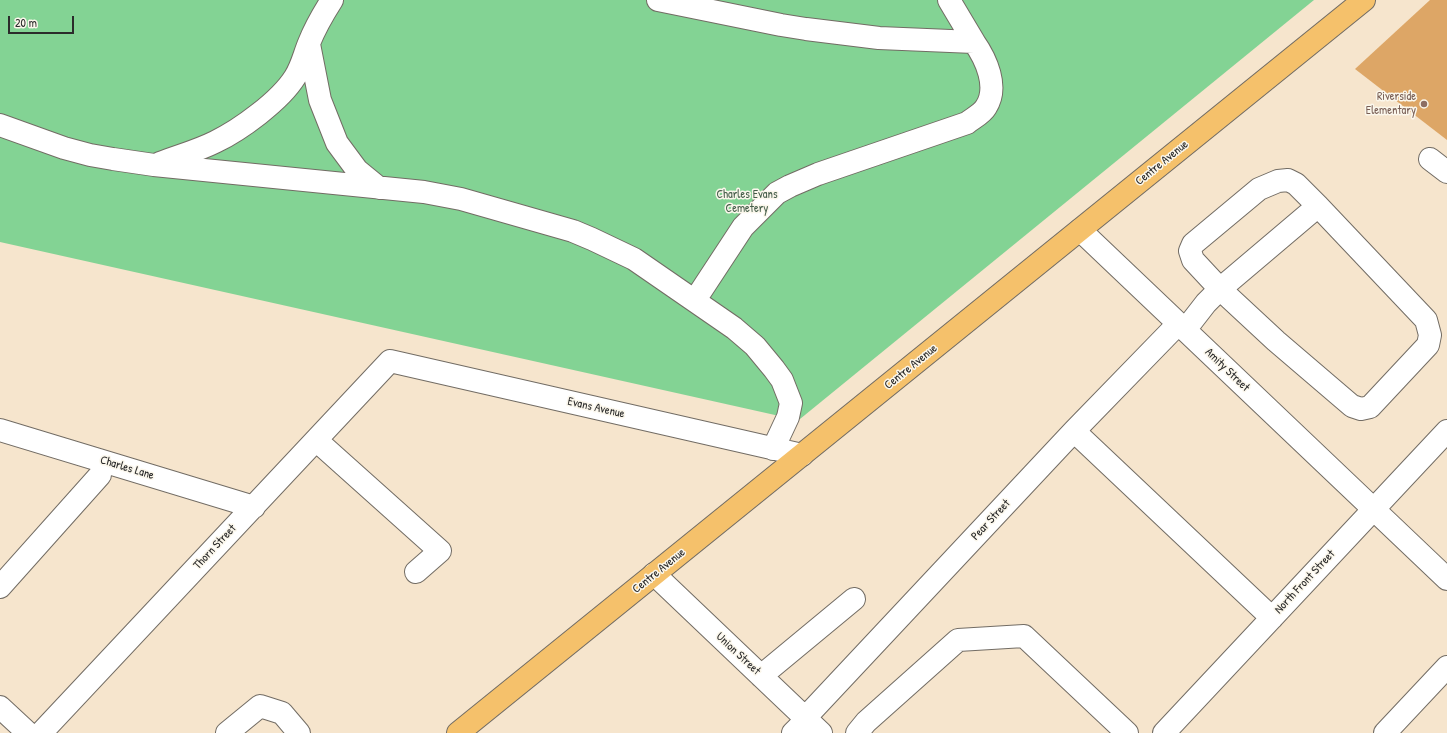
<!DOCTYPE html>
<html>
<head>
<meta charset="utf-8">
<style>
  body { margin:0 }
  #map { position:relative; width:1447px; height:733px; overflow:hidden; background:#f6e5cd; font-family:"Patrick Hand",sans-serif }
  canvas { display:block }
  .scale { position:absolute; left:8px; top:16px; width:66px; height:18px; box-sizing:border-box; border:2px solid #2b2b2b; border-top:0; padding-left:5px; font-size:12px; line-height:14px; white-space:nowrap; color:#2b2b2b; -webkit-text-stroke:3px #fbf7ec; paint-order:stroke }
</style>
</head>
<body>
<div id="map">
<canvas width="1447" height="733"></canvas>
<div class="scale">20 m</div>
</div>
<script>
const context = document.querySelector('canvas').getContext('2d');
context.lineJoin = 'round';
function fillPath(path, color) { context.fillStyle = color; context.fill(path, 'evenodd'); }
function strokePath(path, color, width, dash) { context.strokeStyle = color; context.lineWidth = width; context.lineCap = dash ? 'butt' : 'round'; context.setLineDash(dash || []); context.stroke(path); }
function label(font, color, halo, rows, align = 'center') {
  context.font = font + ' "Patrick Hand",sans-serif'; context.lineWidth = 3; context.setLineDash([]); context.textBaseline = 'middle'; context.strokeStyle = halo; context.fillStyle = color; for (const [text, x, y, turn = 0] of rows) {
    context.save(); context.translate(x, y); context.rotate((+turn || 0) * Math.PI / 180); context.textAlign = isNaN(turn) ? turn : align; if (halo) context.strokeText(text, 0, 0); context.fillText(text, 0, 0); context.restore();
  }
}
const green = new Path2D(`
  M0,0h1314l-514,419 -25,-4 -775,-173z`);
const building = new Path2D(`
  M1430,0h17v140l-92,-71z`);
const minor = new Path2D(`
  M658,0l123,25 25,4 73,9 95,4c12,17 25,45 12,65 -4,7 -13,11 -19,16l-149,51 -28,12 -13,7 -34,34 -48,73
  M949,0l25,42
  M309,44l11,56 17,43 20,27 22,18
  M0,125l64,23 26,7 23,4 41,6 270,27 37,7 112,32 19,8 42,20 100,69 21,18 19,23 8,11 9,23 -3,14 -15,32
  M1430,159l17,13
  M160,163c18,-7 37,-12 55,-21 25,-12 65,-41 80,-65 7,-11 9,-22 14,-34 6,-15 14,-29 23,-43
  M1080,230l367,349
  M1185,330l21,-27 14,-14 98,-83 -22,-22 -8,-4 -10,1 -19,8 -66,55 -3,7 3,9 27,29 56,52 76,65 9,3 9,-2 58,-62 2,-10 -4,-15 -108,-114
  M0,430l254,77
  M1074,431l198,187
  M316,440l124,111 -24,21
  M654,574l167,159
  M0,587l100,-112
  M761,676l93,-77
  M0,707l28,26
  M805,718l269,-287 104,-107
  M41,733l349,-372 412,94
  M227,733l33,-27 22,7 17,20
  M793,733l14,-14
  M857,733l9,-11 92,-82 66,-4 103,97
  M1164,733l283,-302
  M1385,733l62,-66`);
const major = new Path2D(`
  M458,733l906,-733`);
const markers = [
  [1424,104,4,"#8d6e63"]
];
const educationNames = [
  ["Riverside",1416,97],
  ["Elementary",1416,111]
];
const streetNames = [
  ["Centre Avenue",1162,163,-39],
  ["Centre Avenue",911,367,-39],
  ["Amity Street",1227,370,44],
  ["Evans Avenue",596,408,13],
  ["Charles Lane",127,468,17],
  ["Pear Street",991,520,-47],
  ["Thorn Street",215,547,-47],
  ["Centre Avenue",659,571,-39],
  ["North Front Street",1305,582,-47],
  ["Union Street",738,654,43]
];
const parkNames = [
  ["Charles Evans",747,195],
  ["Cemetery",747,209]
];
fillPath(green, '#83d394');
fillPath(building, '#dda666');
strokePath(minor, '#726c64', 24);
strokePath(major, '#726c64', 24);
strokePath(minor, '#fff', 22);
strokePath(major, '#f5c16b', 22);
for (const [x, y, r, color] of markers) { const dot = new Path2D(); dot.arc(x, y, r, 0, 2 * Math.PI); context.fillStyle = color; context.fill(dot); strokePath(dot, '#fbf7ec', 1.5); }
label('12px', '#785e54', '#fbf7ec', educationNames, 'right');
label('12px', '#2b2b2b', '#fbf7ec', streetNames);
label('12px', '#455d4a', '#fbf7ec', parkNames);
</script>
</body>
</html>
